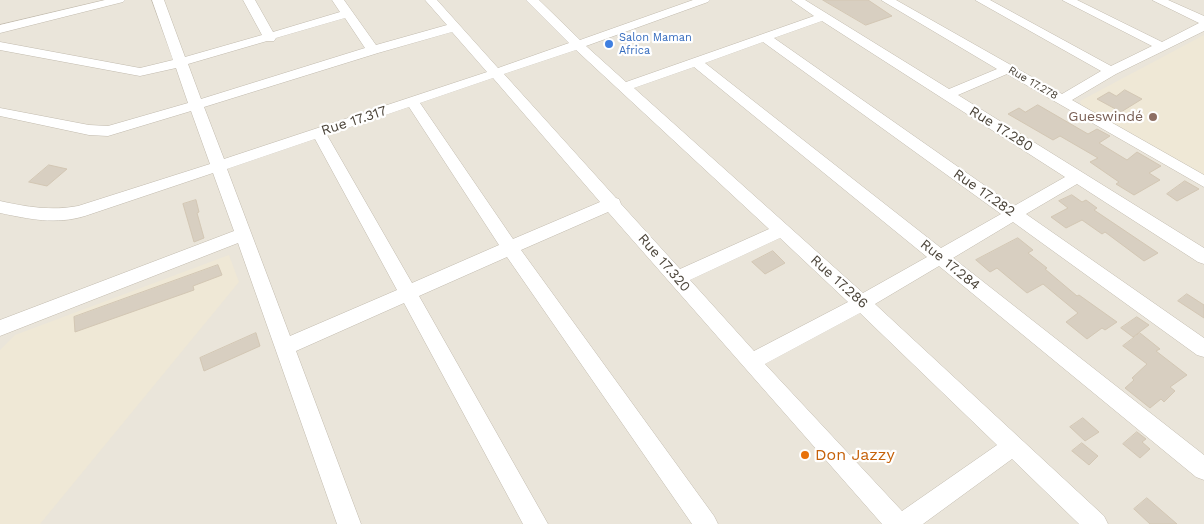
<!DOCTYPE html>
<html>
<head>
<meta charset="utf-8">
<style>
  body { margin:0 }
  canvas { display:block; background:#f6f3ec }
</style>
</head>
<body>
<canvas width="1204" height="524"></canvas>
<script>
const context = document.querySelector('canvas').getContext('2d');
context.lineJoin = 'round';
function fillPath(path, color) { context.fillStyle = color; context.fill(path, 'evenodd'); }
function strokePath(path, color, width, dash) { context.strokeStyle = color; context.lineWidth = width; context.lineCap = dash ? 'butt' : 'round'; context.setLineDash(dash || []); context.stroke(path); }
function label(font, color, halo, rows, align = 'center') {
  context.font = font + ' "Work Sans",sans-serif'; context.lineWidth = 4.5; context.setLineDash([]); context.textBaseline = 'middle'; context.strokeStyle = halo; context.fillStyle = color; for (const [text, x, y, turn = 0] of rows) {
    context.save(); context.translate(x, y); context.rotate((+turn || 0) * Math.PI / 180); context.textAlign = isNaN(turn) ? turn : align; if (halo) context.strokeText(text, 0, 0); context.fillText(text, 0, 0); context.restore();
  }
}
const residential = new Path2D(`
  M0,0h1204v524h-1204z`);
const education = new Path2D(`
  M1204,35v140l-123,-70 -1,-4z
  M229,255l10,27 -199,242h-40v-174l15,-15z`);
const building = new Path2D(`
  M823,0h45l24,16 -26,9z
  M1125,90l17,9 -21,13 -24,-13 12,-7 7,4z
  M1038,105l50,29 9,-5 13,7 -11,7 28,17 10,-8 24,14 -12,7 11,7 -26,15 -18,-11 3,-2 -29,-20 8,-4 -38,-22 -7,4 -45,-26 11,-6 6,4z
  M49,165l18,4 -20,17 -18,-4z
  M1185,181l14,8 -22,12 -10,-7z
  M1072,195l10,7 4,-2 11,8 -3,2 64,43 -14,8 -39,-29 -3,2 -20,-14 -16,8 -15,-11 17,-9 -9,-7z
  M196,200l3,12 -2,1 7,25 -10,4 -11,-38z
  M1018,238l15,12 -5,3 19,15 -2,1 32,27 2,-1 38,27 -12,8 -3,-2 -15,11 -21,-17 12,-9 -35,-29 -16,9 -30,-25 -7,4 -14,-12z
  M773,251l12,12 -20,11 -13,-12z
  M218,265l4,10 -29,11 1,4 -119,42 -1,-15z
  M1187,294l17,11v13l-26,-17z
  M1137,317l12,8 -16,12 -12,-9z
  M256,333l4,13 -56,25 -4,-13z
  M1140,333l20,16 -4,2 31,24 -17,12 5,4 -11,11 -3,-3 -11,9 -25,-20 9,-8 -2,-2 15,-14 -24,-18z
  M1083,418l16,14 -14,9 -15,-14z
  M1137,432l9,7 -4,3 8,7 -10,9 -17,-14z
  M1082,443l16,13 -9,9 -17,-14z
  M1147,498l30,26h-27l-16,-15z`);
const minor = new Path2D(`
  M105,0h20l-2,2 -123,31v-8z
  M152,0h12l21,57 77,-22 -19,-35h12l18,32 67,-20 -8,-12h12l32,45 71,-20 -22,-25h12l61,68 71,-25 -43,-43h13l41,40 113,-40h17l-2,2 -122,44 40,36 188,-66 -23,-16h14l144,89 48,-20 -116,-69h15l166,94 39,-23 -126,-71h15l121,66 41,-20 -90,-46h15l85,42 37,-19 -47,-23h16l36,16v15l-88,43 -44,26 132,75v12l-197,-113 -49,21 246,153v16l-6,-2 -121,-78 -51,30 178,124v19l-7,-2 -184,-133 -60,36 251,197v25l-8,-3 -257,-211 -64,38 229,212 4,8h-29l-67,-65 -89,65h-41l-274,-312 -87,38 193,266 4,8h-26l-185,-267 -88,39 129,228h-25l-119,-221 -108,48 65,173h-24l-99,-281 -238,93v-16l234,-89 -21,-58 -128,43c-29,9 -56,3 -85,-3v-12c27,6 51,10 78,5l132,-42 -19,-53 -83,25 -19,-1 -89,-19v-8l89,17 19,1 80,-23 -12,-35 -36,8 -140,-26v-8l140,26 33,-8zM345,18l20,30 -164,51 -13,-35 79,-23h7l2,-3zM822,21l243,156 -51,29 -240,-168zM452,32l35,40 -263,87 -20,-52 174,-54zM763,42l238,172 -60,34 -236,-185zM576,50l193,179 -89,40 -59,-65 -2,-5 -3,-1 -112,-124zM694,67l233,190 -64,36 -229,-205zM493,78l107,124 -87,37 -93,-136zM409,107l90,138 -87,38 -85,-148zM315,139l82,151 -107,46 -63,-167zM780,238l68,64 -94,49 -64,-71zM860,313l137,132 -95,66 -137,-147z`);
const markers = [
  [609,44,5,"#3f7fe0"],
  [1153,117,5,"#8d6e63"],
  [805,455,5,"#e8710a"]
];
const farShopnames = [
  ["Salon Maman",619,38],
  ["Africa",619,51]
];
const farStreetnames = [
  ["Rue 17.278",1033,83,30]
];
const educationNames = [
  ["Gueswindé",1143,117]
];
const streetNames = [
  ["Rue 17.317",354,121,-18],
  ["Rue 17.280",1001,129,32],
  ["Rue 17.282",984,193,35],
  ["Rue 17.320",664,263,49],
  ["Rue 17.284",950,265,39],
  ["Rue 17.286",839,282,42]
];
const nearFoodnames = [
  ["Don Jazzy",815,455]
];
fillPath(residential, '#eae5da');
fillPath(education, '#efe8d6');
fillPath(building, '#d8cfc1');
strokePath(building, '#d3c7b4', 1);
strokePath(minor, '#c2bbae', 1);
fillPath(minor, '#fff');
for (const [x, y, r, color] of markers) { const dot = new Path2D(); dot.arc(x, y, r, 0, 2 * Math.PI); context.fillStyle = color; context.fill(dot); strokePath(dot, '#fff', 2); }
label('11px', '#366cbe', '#fff', farShopnames, 'left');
label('11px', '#4b4439', '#fff', farStreetnames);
label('14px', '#785e54', '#fff', educationNames, 'right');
label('14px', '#4b4439', '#fff', streetNames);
label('16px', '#c56008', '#fff', nearFoodnames, 'left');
</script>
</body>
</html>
